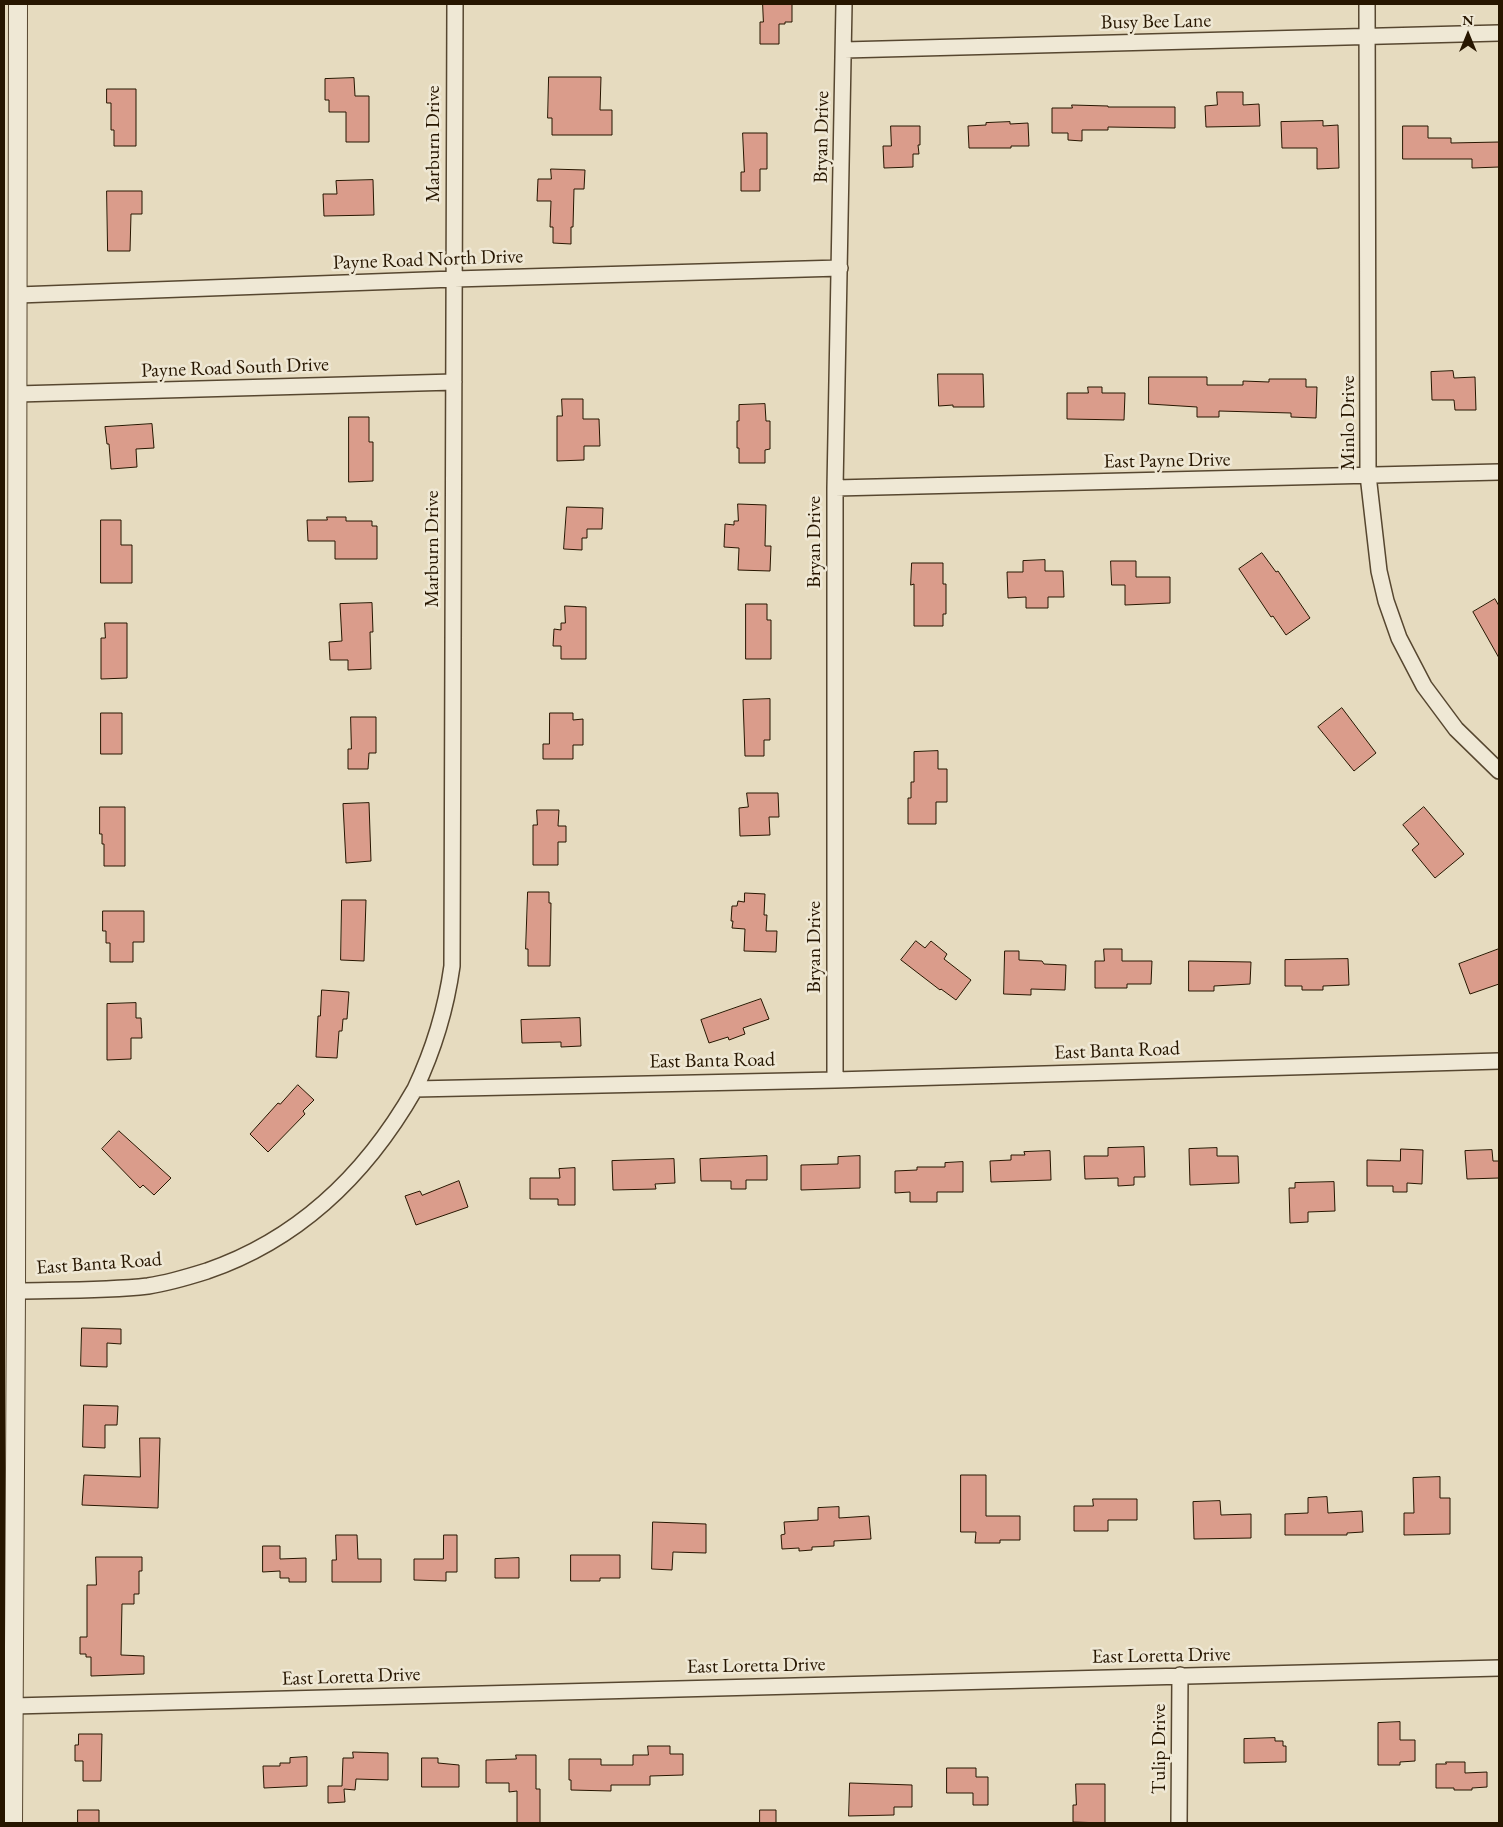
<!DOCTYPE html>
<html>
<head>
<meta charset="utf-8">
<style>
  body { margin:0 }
  #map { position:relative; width:1503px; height:1827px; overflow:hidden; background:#e6dbbf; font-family:"EB Garamond",serif }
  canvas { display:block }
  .frame { position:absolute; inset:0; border:5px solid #271600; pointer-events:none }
  .north { position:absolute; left:1443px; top:10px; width:50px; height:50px; -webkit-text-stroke:4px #efe8d5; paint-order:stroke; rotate:0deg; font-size:14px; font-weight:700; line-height:20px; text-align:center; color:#271600 }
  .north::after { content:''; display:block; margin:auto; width:18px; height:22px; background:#271600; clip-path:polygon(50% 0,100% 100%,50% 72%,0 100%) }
</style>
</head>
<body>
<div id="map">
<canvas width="1503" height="1827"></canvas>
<div class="frame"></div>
<div class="north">N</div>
</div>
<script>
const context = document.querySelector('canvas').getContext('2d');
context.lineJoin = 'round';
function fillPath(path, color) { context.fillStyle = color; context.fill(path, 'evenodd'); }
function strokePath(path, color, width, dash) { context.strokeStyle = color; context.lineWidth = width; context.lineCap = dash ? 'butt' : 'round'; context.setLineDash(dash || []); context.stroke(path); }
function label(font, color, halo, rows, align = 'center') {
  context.font = font + ' "EB Garamond",serif'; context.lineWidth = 5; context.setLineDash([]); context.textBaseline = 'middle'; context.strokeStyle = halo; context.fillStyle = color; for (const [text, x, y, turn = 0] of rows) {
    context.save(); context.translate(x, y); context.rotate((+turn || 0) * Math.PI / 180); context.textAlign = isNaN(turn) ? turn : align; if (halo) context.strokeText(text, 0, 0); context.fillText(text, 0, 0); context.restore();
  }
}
const building = new Path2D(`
  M763,4h29v18h-7v2h-6v20h-19v-22h3z
  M549,77h52l-1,33h12v25h-60v-17h-4z
  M354,78l1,18h14v46h-23v-30h-17v-12h-4v-21z
  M107,89h29v57h-22v-16h-3v-27h-4z
  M1217,92h26v13l16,-1 1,22 -54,1 -1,-21 12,-1z
  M1072,105l36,1v1h67v21l-67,-1v3h-26v11l-14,-1v-7h-16v-25h20z
  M1323,121v5l15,-1 1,43 -22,1v-21h-35l-1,-26z
  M1010,122v2l18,-1 1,23h-18v2h-42l-1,-22 18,-1v-2z
  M891,126h29v19h-2l1,9h-6v13l-29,1 -1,-22h8z
  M1403,126h25v12h23v5l48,-1v25l-27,1v-9h-69z
  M743,133h24v36h-7v22h-19v-19h3z
  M551,169l34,1 -1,19h-10l-1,38h-2v17l-18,-1v-16h-3l1,-26h-14l1,-22h13z
  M373,180l1,35 -50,1 -1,-22h14l-1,-13z
  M107,191h35v23h-11l-1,37h-22z
  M1453,371l1,7 21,-1 1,33h-21l-1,-10h-22l-1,-28z
  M938,374h45l1,33h-31v-2l-14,1z
  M1149,377h58v8h36v-4l26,1v-3h37v8h11l-1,31 -25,-1v-4l-72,-2v6h-22v-10l-48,-3z
  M1088,387h14v6h23l-1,27 -57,-1v-26h21z
  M562,399h21v20h16l1,27h-16v14l-27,1v-45h5z
  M765,404l1,17h4v28l-5,1v13h-26v-15h-2v-27h2v-16z
  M349,417h20v25h4v39l-24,1z
  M152,424l2,24 -18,1 1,18 -26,2 -2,-25h-2l-2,-17z
  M738,504l28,1 -1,41h6l-1,25 -32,-1 1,-22 -15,-1 1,-23 9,1v-4h4z
  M567,507l36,1 -1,21h-15v9h-5v12l-18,-1z
  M327,517h19v4h26v5h5v33h-42v-18h-27l-1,-21h20z
  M101,520h20v25h11v38h-31z
  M1262,553l14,19 2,-1 32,47 -24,17 -13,-19 -2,1 -32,-48z
  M1045,560v11h18l1,26h-16v11h-22v-11l-18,1 -1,-26h16v-11z
  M1111,561h25v16h34v26l-45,2v-20h-13z
  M912,563h31v21h3v30h-3v12h-29v-42l-3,1z
  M1495,599l4,7v52l-26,-46z
  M372,603l1,29h-3l1,37 -23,1v-10h-18l-1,-18 13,-1 -2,-37z
  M746,604h21v16h4v39h-25z
  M565,606l21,1v52h-25v-13h-8l1,-17 7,1v-7h4z
  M105,623h22v55l-26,1v-41h4z
  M770,699v41h-6v16h-19l-2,-56z
  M1342,708l34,45 -22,18 -36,-44z
  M101,713h21v41h-21z
  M550,713h23v7l10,-1v26h-10v14h-30v-15h6z
  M351,717h25v36h-7l-1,16h-20v-20h3z
  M938,751v18h9v33h-11v22h-28v-26h3v-16h3v-30z
  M747,793h31l1,24h-10l1,18 -30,1 -1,-28 9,-1z
  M369,803l2,58 -25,2 -3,-59z
  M100,807h25v59h-21v-22h-2v-10h-2z
  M1424,807l40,47 -29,24 -23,-28 7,-6 -16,-19z
  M537,810h22l-1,16h8v16h-8v23h-25v-40h4z
  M528,892h21v11h2l-1,63h-22v-17h-2z
  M745,893l20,1 -1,21h3l-1,16h11l-1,21 -32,-1 1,-22 -13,-1 1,-7h-2l1,-15h5l1,-5 6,1z
  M342,900h24l-2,61 -23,-1z
  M103,911h41v31h-11v20h-23v-19h-4v-12h-3z
  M916,941l9,7 6,-7 16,13 -3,5 27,21 -15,20 -15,-11 -1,1 -39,-30z
  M1104,949h18v12h30l-1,23h-24v4h-32v-27h9z
  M1499,949v35l-29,10 -11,-30z
  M1005,951h14v9l23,1 2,3 22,1 -1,25 -34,-1v6l-27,-1z
  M1348,959l1,26 -26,1v4h-21v-4h-17v-26z
  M1189,961l62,1 -1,22 -36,2v5h-25z
  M322,990l27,2 -2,27h-4l-1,12h-3l-2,27 -21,-1 2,-41h2z
  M761,999l8,20 -26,9 2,6 -16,6 -1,-3 -19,6 -8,-23z
  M136,1003v15h5l1,20h-11v21l-24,1v-56z
  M580,1018l1,28 -20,1v-5l-39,1 -1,-23z
  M298,1085l16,15 -11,11 2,3 -37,38 -18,-18 28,-31 2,1z
  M119,1131l52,47 -17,17 -11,-10 -3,3 -38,-39z
  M1144,1147l1,30h-11v8l-16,1v-8l-33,1 -1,-23h24v-8z
  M1217,1148v8h21l1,27 -49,2 -1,-36z
  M1401,1149l22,1 -1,34 -15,-1v9h-14v-6h-26v-26l33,1z
  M1492,1150l1,11h6v17l-32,1 -2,-28z
  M1050,1151l1,29 -60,2 -1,-21 21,-1v-5h14l-1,-3z
  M767,1156v24h-21v9h-15v-8h-30l-1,-22z
  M860,1156v32l-59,2v-25l37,-1v-7z
  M674,1159l1,24 -20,1 1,5 -43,1 -1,-29z
  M963,1162v30h-26v10h-27v-10l-15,1v-22l22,-1v-3h28v-4z
  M575,1168v37h-17v-6h-28v-21h30l-1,-9z
  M459,1181l9,26 -52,18 -11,-29 15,-5 2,4z
  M1334,1182l1,29 -27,1v10l-18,1 -1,-35h6v-5z
  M82,1328l39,1v15l-14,-1v24l-26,-1z
  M84,1405l34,1 -1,19h-12v23l-22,-1z
  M140,1438h20l-2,70 -76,-3 2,-30 56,2z
  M961,1475h25v41h34v24h-20v3h-25l1,-11h-15z
  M1440,1477v21h10v36l-46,1v-22h10l-1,-35z
  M1327,1497l1,16 34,-2 1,21 -16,1v2h-62v-21l23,-1v-15z
  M1093,1499h44v21h-29v11h-34v-25h19z
  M1220,1501l1,14 30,-1v24l-57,1 -1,-37z
  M839,1507v11l30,-2 2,23 -37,2v5l-22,1v3l-13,1v-3l-17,1 -1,-14 4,-1 -1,-12 34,-2v-12z
  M653,1522l53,2v29l-33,-1 -1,18 -20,-1z
  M336,1535h21l1,24h23v23h-49v-22h4z
  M444,1535h13v37h-11v9l-32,-1v-21h29z
  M263,1546h17v13l26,-1v24h-17v-4h-9v-7l-17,1z
  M571,1555h49v23h-20v3h-29z
  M96,1557h46v14h-3v23h-5v10h-12l-1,51 23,1v18l-53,2v-19h-5v-3h-6v-17h7v-52h9z
  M519,1558v20h-24v-19z
  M1400,1722v18h15v21l-15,1v3h-22v-42z
  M79,1734h23l-1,47h-18v-20h-8v-16h3z
  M1275,1738v3h8v5h3v16l-42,1v-24z
  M648,1746h22v8h13v21l-33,1v9h-39v6l-40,-1v-10h-2v-21h32v6h32v-10h15z
  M353,1752l35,1v27l-32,-1 -1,11 -11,-1 1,13 -17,1v-17h14l1,-28h10z
  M516,1755h20v34h4v34h-23v-32l-8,1v-9h-23v-23l30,-1z
  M307,1757v29l-43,2 -1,-22h17v-3h10v-5z
  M422,1758h16v5l21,2v22h-37z
  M1446,1762h19v11l22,-1v15l-15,1v2h-18v-2h-18v-24h10z
  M947,1768h29v9h12v28h-15v-12h-26z
  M850,1783l62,2v22h-18v8l-45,1z
  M1076,1784h29v39l-32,-1v-17h3z
  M78,1810h21v13h-21z
  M760,1810h16v13h-16z`);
const minor = new Path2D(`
  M1367,4l1,471 11,96 7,30 13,37 25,48 32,43 43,42
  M844,50l655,-17
  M18,295l436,-16 386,-11
  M17,394l437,-12
  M835,488l664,-16
  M835,1080v-592l9,-484
  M415,1089c19,-40 31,-80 37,-123l3,-962
  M16,1291c44,-1 88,0 132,-5 20,-3 40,-9 59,-15 93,-32 160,-98 208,-182l420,-9 664,-19
  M13,1706l1486,-38
  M1179,1823l1,-148`);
const tertiary = new Path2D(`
  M13,1823l3,-532 2,-1287`);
const streetNames = [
  ["Busy Bee Lane",1156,22,-1],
  ["Bryan Drive",822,137,-89],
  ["Marburn Drive",434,144,-90],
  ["Payne Road North Drive",428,260,-2],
  ["Payne Road South Drive",235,368,-2],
  ["Minlo Drive",1349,423,-90],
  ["East Payne Drive",1167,461,-1],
  ["Bryan Drive",815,542,-90],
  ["Marburn Drive",433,549,-90],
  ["Bryan Drive",815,947,-90],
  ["East Banta Road",1117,1051,-2],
  ["East Banta Road",712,1061,-1],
  ["East Banta Road",99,1264,-4],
  ["East Loretta Drive",1161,1656,-1],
  ["East Loretta Drive",756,1666,-1],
  ["East Loretta Drive",351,1677,-2],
  ["Tulip Drive",1160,1749,-90]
];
fillPath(building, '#da9c8b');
strokePath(building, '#271600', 1);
strokePath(minor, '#574730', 18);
strokePath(tertiary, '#574730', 20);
strokePath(minor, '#efe8d5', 15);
strokePath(tertiary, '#efe8d5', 18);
label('20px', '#271600', '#efe8d5', streetNames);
</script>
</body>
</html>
